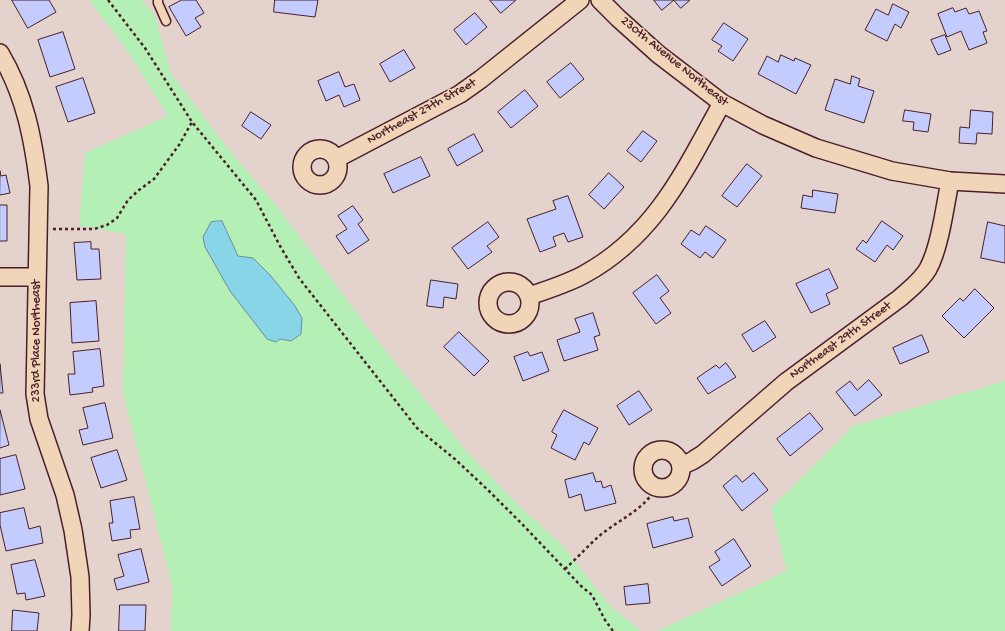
<!DOCTYPE html>
<html>
<head>
<meta charset="utf-8">
<style>
  body { margin:0 }
  canvas { display:block; background:#e4d2cd }
</style>
</head>
<body>
<canvas width="1005" height="631"></canvas>
<script>
const context = document.querySelector('canvas').getContext('2d');
context.lineJoin = 'round';
function fillPath(path, color) { context.fillStyle = color; context.fill(path, 'evenodd'); }
function strokePath(path, color, width, dash) { context.strokeStyle = color; context.lineWidth = width; context.lineCap = dash ? 'butt' : 'round'; context.setLineDash(dash || []); context.stroke(path); }
function label(font, color, halo, rows, align = 'center') {
  context.font = font + ' "Gochi Hand",sans-serif'; context.lineWidth = 3; context.setLineDash([]); context.textBaseline = 'middle'; context.strokeStyle = halo; context.fillStyle = color; for (const [text, x, y, turn = 0] of rows) {
    context.save(); context.translate(x, y); context.rotate((+turn || 0) * Math.PI / 180); context.textAlign = isNaN(turn) ? turn : align; if (halo) context.strokeText(text, 0, 0); context.fillText(text, 0, 0); context.restore();
  }
}
const green = new Path2D(`
  M89,0h53l13,16 16,58 58,76 46,54 105,140 88,109 51,53 43,39 48,61 31,25h-470l1,-46 -49,-192 3,-159 -47,-8 6,-73 83,-37 -40,-64z
  M1005,381v250h-348l130,-60 -16,-63 82,-82z`);
const water = new Path2D(`
  M222,221l16,35 15,2 18,18 24,30 7,12 -1,16 -10,7 -11,-2 -4,3 -9,-3 -37,-48 -25,-44 -2,-10 8,-15z`);
const building = new Path2D(`
  M12,0h37l7,12 -28,16z
  M182,0h14l8,13 -9,5 6,9 -15,9 -17,-29z
  M275,0h43l-3,17 -41,-5z
  M490,0h26l-15,13z
  M654,0h20l-12,10z
  M674,0h16l-9,8z
  M893,4l16,8 -8,16 -6,-4 -8,17 -22,-11 11,-21 12,6z
  M953,8l2,4 11,-4 3,6 10,-3 8,20 -4,1 4,11 -18,7 -8,-19 -14,6 -9,-23z
  M475,13l12,14 -21,18 -12,-15z
  M724,23l24,16 -15,22 -15,-10 4,-5 -10,-6z
  M63,32l12,37 -25,8 -12,-37z
  M945,35l6,15 -13,5 -7,-15z
  M404,50l11,18 -25,14 -10,-18z
  M781,55l13,6 1,-3 16,7 -15,29 -38,-20 9,-18 11,6z
  M571,63l13,16 -24,19 -13,-16z
  M339,72l6,15 9,-3 6,16 -16,7 -5,-12 -13,6 -8,-20z
  M852,76l8,3 -2,7 16,5 -10,32 -39,-13 10,-31 15,5z
  M83,78l12,35 -27,9 -12,-35z
  M525,90l13,16 -27,22 -13,-16z
  M905,110l26,4 -3,18 -15,-2 1,-8 -11,-1z
  M971,110l22,2 -1,22 -15,-1 -1,11 -17,-1 1,-16 9,1z
  M251,112l20,13 -10,14 -19,-13z
  M643,131l14,10 -16,21 -14,-11z
  M474,134l9,17 -26,15 -9,-17z
  M421,157l9,19 -37,17 -9,-19z
  M747,164l15,12 -25,31 -15,-11z
  M0,171l1,5 5,-1 4,18 -10,2z
  M609,173l15,14 -20,22 -15,-14z
  M813,190l25,4 -3,19 -34,-5 2,-13 9,2z
  M568,196l15,41 -15,5 -4,-9 -11,4 3,9 -16,6 -13,-33 29,-10 -3,-8z
  M0,205h7v36h-7z
  M353,206l10,14 -5,4 11,16 -21,14 -12,-18 11,-7 -9,-13z
  M882,221l21,15 -10,14 -6,-5 -12,17 -19,-13 7,-9 3,3z
  M488,222l11,15 -12,9 5,6 -24,17 -16,-21z
  M988,222l17,4v37l-24,-5z
  M706,226l20,14 -13,18 -8,-6 -5,6 -19,-14 10,-14 8,5z
  M91,242v7h8l2,30 -24,1 -3,-37z
  M829,269l9,19 -12,6 4,10 -19,9 -15,-29z
  M657,275l12,16 -9,7 11,15 -15,11 -23,-31z
  M431,280l27,4 -2,15 -12,-2 -1,11 -16,-2z
  M975,289l19,19 -30,30 -22,-22 18,-18 3,3z
  M96,301l3,40 -27,2 -2,-40z
  M593,313l7,22 -6,2 4,13 -34,11 -7,-21 23,-8 -5,-13z
  M765,321l11,16 -23,15 -11,-17z
  M459,332l30,29 -15,15 -30,-29z
  M922,335l7,17 -29,12 -7,-16z
  M100,349l4,37 -12,2 1,4 -23,3 -2,-21h7l-2,-22z
  M528,352l2,4 12,-4 7,19 -26,10 -9,-24z
  M726,363l10,14 -28,17 -11,-16 19,-13 3,3z
  M0,364l3,29h-3z
  M869,380l13,15 -27,21 -19,-24 14,-11 7,9z
  M639,391l13,19 -23,15 -12,-19z
  M105,403l8,35 -30,7 -4,-15 9,-2 -5,-20z
  M0,410l9,35 -9,3z
  M564,410l34,18 -9,17 -5,-3 -9,18 -24,-12 6,-13 -5,-3z
  M810,413l13,16 -33,27 -13,-17z
  M117,450l10,30 -26,8 -10,-30z
  M16,455l9,34 -25,6v-36z
  M593,473l3,9 5,-1 2,7 8,-3 5,18 -31,8 -4,-17 -12,4 -4,-18z
  M754,473l14,17 -26,21 -19,-25 13,-11 6,7z
  M134,497l6,32 -10,1 1,8 -19,3 -3,-18h4l-3,-22z
  M24,508l5,21 11,-3 3,17 -37,8 -6,-26v-12z
  M673,517l1,4 14,-3 5,19 -40,11 -6,-24z
  M734,539l17,27 -29,20 -13,-19 11,-7 -5,-8z
  M141,549l8,33 -32,8 -3,-11 10,-3 -6,-21z
  M35,560l10,36 -19,4 -1,-7 -8,1 -6,-29z
  M648,584l2,19 -24,2 -2,-18z
  M120,605h26l-1,26h-26z
  M13,610l26,3 -2,18h-25z`);
const path = new Path2D(`
  M108,0l37,48 47,74 64,78 24,46 19,32 118,150 39,32 34,32 34,34 57,60 11,9 13,25 8,11
  M53,229h41l13,-4 10,-7 11,-18 11,-10 15,-11 25,-34 13,-23
  M565,569c11,-10 22,-22 33,-32 18,-16 47,-27 58,-50`);
const service = new Path2D(`
  M158,0v3l8,18`);
const minor = new Path2D(`
  M600,0l18,18 40,36 64,49 41,22 53,23 76,23 58,10 55,3
  M0,53c25,42 33,85 39,133l-4,208 4,25 26,76 8,35 7,47 1,38 -1,16
  M302 167a18 18 0 1 1 36 0a18 18 0 1 1-36 0Z
  M336,159l124,-65 21,-15 99,-79
  M0,277h37
  M488 303a21 21 0 1 1 42 0a21 21 0 1 1-42 0Z
  M529,296c18,-6 37,-12 54,-21 72,-39 101,-103 139,-172
  M643 469a19 19 0 1 1 38 0a19 19 0 1 1-38 0Z
  M681,466l11,-5 11,-7 83,-72 114,-84c10,-9 21,-17 28,-29 12,-22 17,-63 22,-88`);
const streetNames = [
  ["230th Avenue Northeast",674,62,39],
  ["Northeast 27th Street",422,112,-29],
  ["233rd Place Northeast",37,341,-90],
  ["Northeast 29th Street",841,341,-36]
];
fillPath(green, '#b4f0b5');
fillPath(water, '#88d5e8');
strokePath(water, '#6f8c9c', 1);
fillPath(building, '#c4ccfe');
strokePath(building, '#4a1f2b', 1);
strokePath(service, '#4a1f2b', 11);
strokePath(minor, '#4a1f2b', 20);
strokePath(path, '#4a1f2b', 2.5, [3, 3]);
strokePath(service, '#f1d5b8', 8);
strokePath(minor, '#f1d5b8', 17);
label('13px', '#4a1f2b', '#f1d5b8', streetNames);
</script>
</body>
</html>
